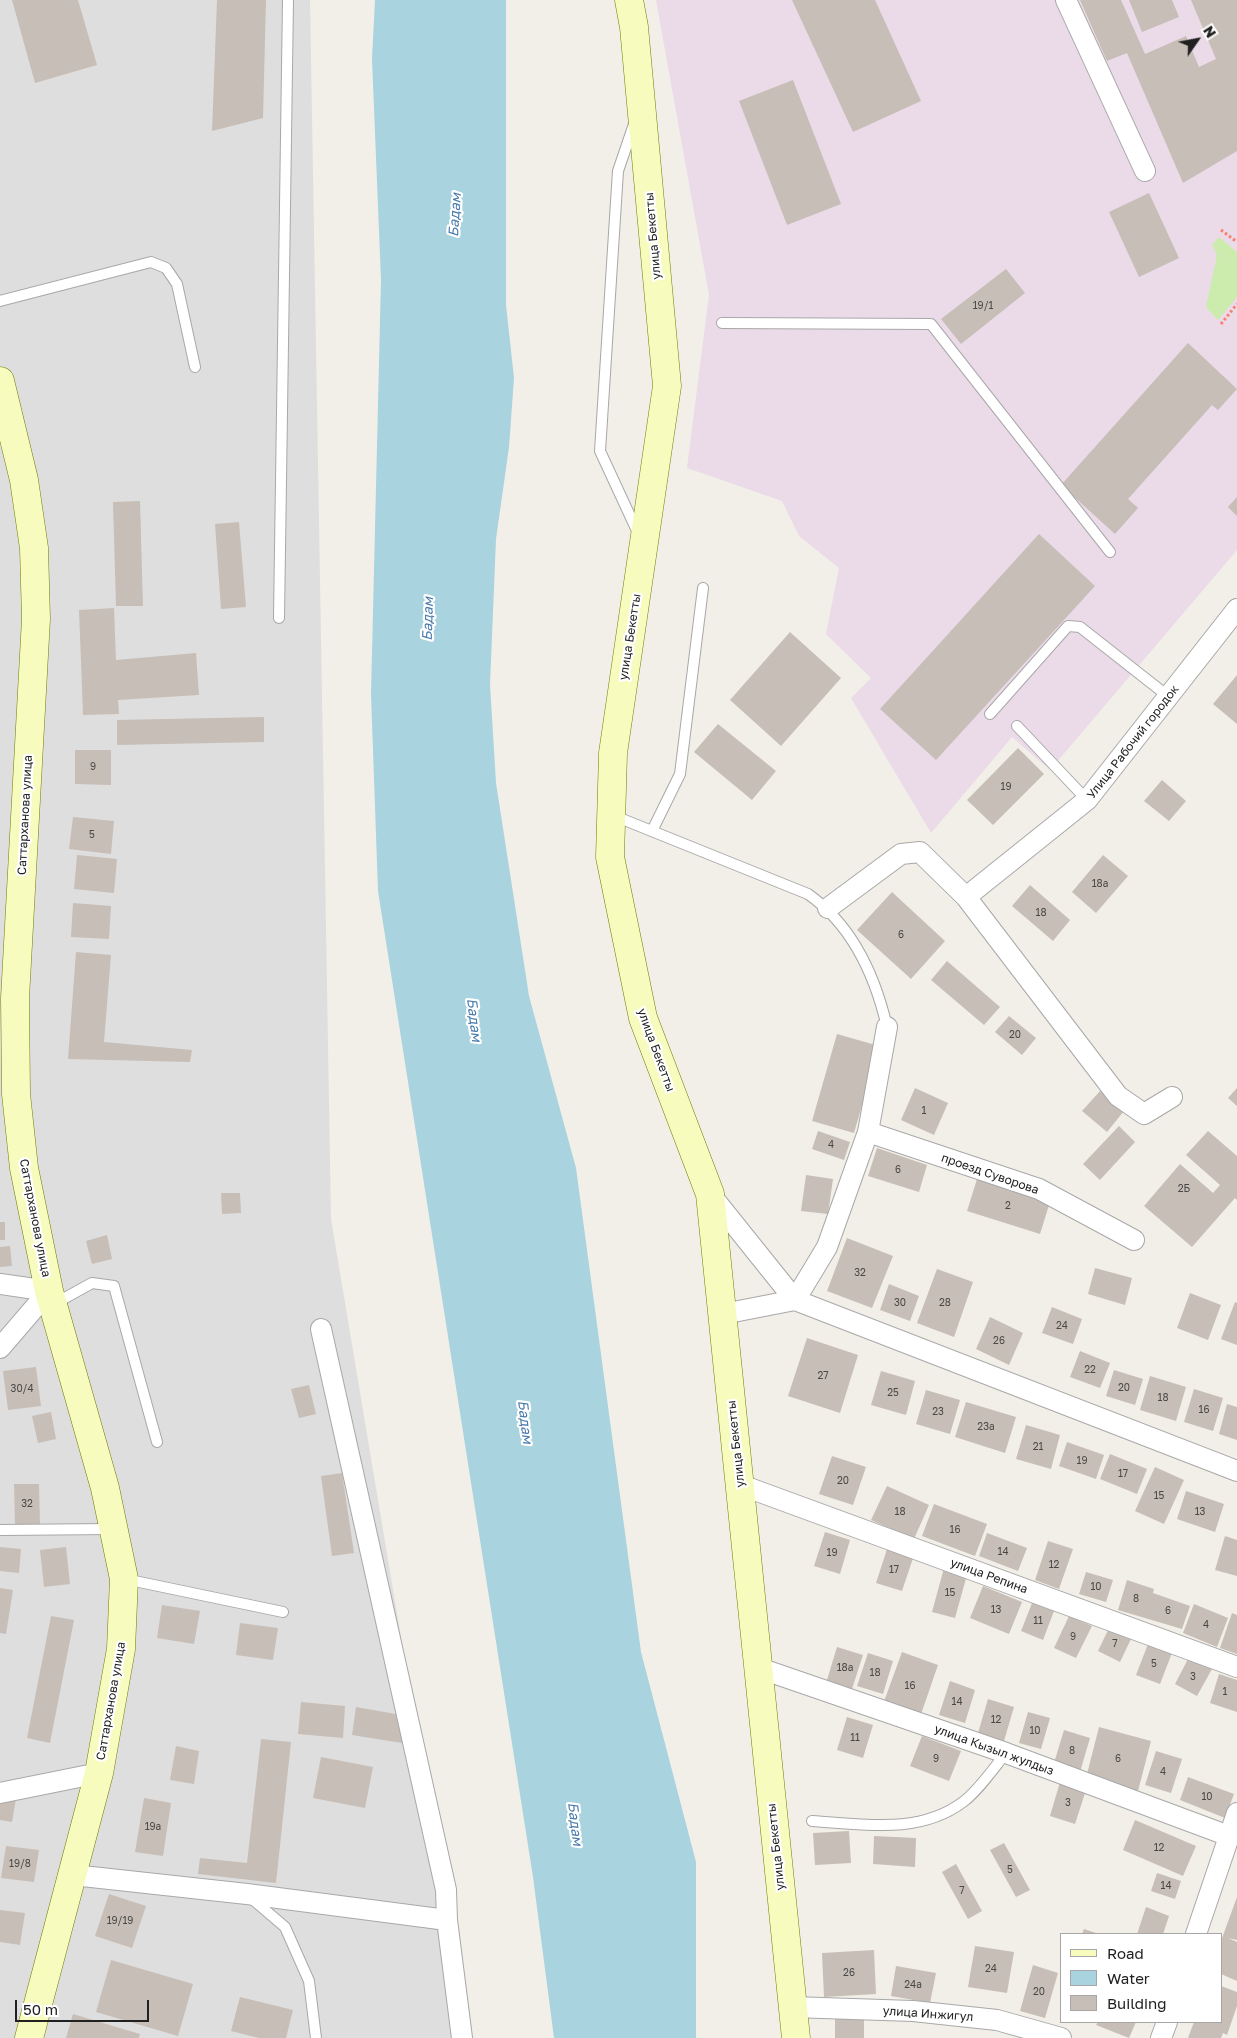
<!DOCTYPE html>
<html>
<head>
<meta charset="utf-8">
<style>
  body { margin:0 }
  #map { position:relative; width:1237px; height:2038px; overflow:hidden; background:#f2efe8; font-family:"Golos Text",sans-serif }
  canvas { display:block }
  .legend { position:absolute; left:1060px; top:1933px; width:162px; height:90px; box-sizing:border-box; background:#fff; border:1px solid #a6a6a6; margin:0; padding:6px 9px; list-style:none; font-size:15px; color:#212121 }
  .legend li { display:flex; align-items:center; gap:10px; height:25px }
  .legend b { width:25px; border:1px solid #a6a6a6 }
  .north { position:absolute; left:1172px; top:15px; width:50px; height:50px; -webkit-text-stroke:4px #fff; paint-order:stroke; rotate:57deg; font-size:14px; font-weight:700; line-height:20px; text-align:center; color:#212121 }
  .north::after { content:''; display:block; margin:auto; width:18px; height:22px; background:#212121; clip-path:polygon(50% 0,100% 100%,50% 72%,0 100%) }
  .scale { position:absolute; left:15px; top:2000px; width:134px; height:22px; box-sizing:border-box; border:2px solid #212121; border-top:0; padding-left:6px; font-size:15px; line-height:18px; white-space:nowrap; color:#212121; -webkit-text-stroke:4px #fff; paint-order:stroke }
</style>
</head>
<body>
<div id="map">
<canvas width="1237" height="2038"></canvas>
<ul class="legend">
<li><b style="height:6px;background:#f7fbbd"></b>Road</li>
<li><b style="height:14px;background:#a8d3df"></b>Water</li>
<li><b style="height:14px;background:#c7beb7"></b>Building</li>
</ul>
<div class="north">N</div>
<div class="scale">50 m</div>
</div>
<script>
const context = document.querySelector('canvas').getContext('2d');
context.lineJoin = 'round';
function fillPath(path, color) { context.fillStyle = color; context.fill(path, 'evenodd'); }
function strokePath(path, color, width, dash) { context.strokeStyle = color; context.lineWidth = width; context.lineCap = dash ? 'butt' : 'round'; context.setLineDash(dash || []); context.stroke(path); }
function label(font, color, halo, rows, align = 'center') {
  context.font = font + ' "Golos Text",sans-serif'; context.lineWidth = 4.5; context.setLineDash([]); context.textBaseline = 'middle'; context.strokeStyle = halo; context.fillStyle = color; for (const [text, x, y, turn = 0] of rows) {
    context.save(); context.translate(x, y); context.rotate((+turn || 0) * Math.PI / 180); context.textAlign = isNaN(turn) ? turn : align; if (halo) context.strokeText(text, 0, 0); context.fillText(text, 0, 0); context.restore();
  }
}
const residential = new Path2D(`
  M0,0h310l21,1219 137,819h-468z`);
const industrial = new Path2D(`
  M656,0h581v550l-187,220 -38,-33 -81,96 -80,-135 20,-20 -45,-44 13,-66 -40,-32 -17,-35 -95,-33 22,-173z`);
const grass = new Path2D(`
  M1219,237l18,15v45l-19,23 -12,-13 11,-52 -5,-10z`);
const water = new Path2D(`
  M375,0h131v305l8,73 -5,69 -13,92 -6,146 6,98 33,213 47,172 65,484 55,210v176h-142l-21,-161 -155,-986 -7,-197 10,-414 -9,-221z`);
const building = new Path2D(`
  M12,0h66l19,65 -62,18z
  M217,0h49l-3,118 -51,13z
  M792,0h83l46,101 -68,31z
  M1080,0h41l24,54 41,-18 13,31 17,-8 -25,-59h46v151l-54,32 -56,-130 -20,8z
  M1129,0h43l7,17 -37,15z
  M793,80l48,124 -54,21 -48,-124z
  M1149,193l30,65 -40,19 -30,-65z
  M1006,269l19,24 -64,51 -20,-25z
  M1188,343l49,46 -19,21 -6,-5 -84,94 10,9 -23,26 -54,-49z
  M1237,497v19l-9,-9z
  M140,501l3,105h-27l-3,-104z
  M239,522l7,85 -25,2 -6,-85z
  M1039,534l56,52 -159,174 -56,-51z
  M114,608l2,52 80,-7 3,42 -81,5 1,14 -36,1 -4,-105z
  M790,632l51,46 -60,68 -51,-46z
  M1237,675v49l-24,-20z
  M264,717v25l-147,3v-25z
  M718,724l58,47 -24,29 -58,-48z
  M1018,748l26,26 -51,51 -26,-25z
  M75,750h36v35l-36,-1z
  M1162,780l24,21 -17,20 -25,-20z
  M73,817l41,4 -3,33 -42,-5z
  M77,855l40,4 -3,34 -40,-4z
  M1103,855l25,21 -32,37 -24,-21z
  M1030,885l40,35 -17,21 -41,-35z
  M892,892l53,49 -34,38 -54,-49z
  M73,903l38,3 -2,33 -38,-2z
  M76,952l35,3 -7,87 88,8 -2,12 -122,-3z
  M947,961l53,46 -16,18 -53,-45z
  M1009,1016l27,22 -14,17 -27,-23z
  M837,1034l42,12 -25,87 -42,-12z
  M915,1088l33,15 -14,32 -33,-15z
  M1237,1088v18l-9,-8z
  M1100,1091l24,20 -17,21 -25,-21z
  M1119,1126l16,16 -35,38 -17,-16z
  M818,1131l32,11 -6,18 -32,-11z
  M1208,1131l29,25v44l-2,-2 -43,49 -48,-41 36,-42 33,29 7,-8 -34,-30z
  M877,1148l50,17 -8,27 -51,-16z
  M806,1175l27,4 -5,35 -27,-3z
  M977,1179l73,23 -10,32 -73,-23z
  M221,1193h19l1,20 -19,1z
  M0,1222h5v18h-5z
  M107,1235l5,24 -20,5 -6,-23z
  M847,1238l46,18 -21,52 -45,-17z
  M10,1246l2,20 -12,1v-20z
  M1095,1268l37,10 -7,27 -37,-11z
  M937,1269l36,13 -19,55 -37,-14z
  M889,1284l30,12 -9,25 -30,-11z
  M1190,1293l31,12 -13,35 -31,-12z
  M1235,1302l2,1v42l-16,-6z
  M1052,1307l30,12 -9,25 -31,-11z
  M990,1317l33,16 -14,32 -33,-16z
  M807,1338l51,17 -18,58 -52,-17z
  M1080,1351l30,12 -10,25 -30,-11z
  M36,1367l5,39 -33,4 -5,-39z
  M1114,1370l29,9 -8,26 -29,-9z
  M881,1371l34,10 -9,34 -35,-10z
  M1150,1376l36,11 -10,34 -36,-11z
  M309,1385l7,29 -17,4 -8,-29z
  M1194,1389l29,9 -10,33 -29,-9z
  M926,1390l34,10 -10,34 -34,-10z
  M966,1402l50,15 -11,36 -50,-16z
  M1227,1404l10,3v33l-18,-6z
  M51,1412l5,27 -18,4 -6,-27z
  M1026,1425l34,10 -9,34 -35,-10z
  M1067,1442l37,13 -8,24 -37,-13z
  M1110,1454l37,15 -10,25 -37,-15z
  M832,1456l34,11 -13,38 -34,-11z
  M1155,1467l29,13 -20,44 -29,-13z
  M342,1473l12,80 -22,3 -11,-80z
  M14,1484h25l1,40h-25z
  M887,1486l42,19 -15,34 -43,-19z
  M1186,1491l38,13 -9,28 -38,-13z
  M934,1504l53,20 -12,32 -53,-20z
  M825,1532l25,8 -10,34 -26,-8z
  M987,1533l40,15 -9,23 -39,-15z
  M1225,1536l12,4v36l-22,-6z
  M1048,1541l25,8 -14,40 -24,-9z
  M0,1547l21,2 -2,24 -19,-2z
  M66,1547l4,37 -26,3 -4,-37z
  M887,1549l26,9 -11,33 -26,-8z
  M944,1568l23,7 -12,43 -23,-6z
  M1086,1572l27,8 -7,22 -27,-8z
  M1127,1580l27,9 -1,4 37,13 -8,23 -64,-19z
  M983,1586l39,16 -13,32 -39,-16z
  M0,1588l13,2 -7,44 -6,-1z
  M1032,1603l22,8 -11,29 -22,-9z
  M1194,1604l34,14 -11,29 -34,-14z
  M162,1605l38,6 -6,33 -37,-6z
  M1232,1613l5,2v39l-17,-6z
  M51,1616l23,4 -24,123 -23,-5z
  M1069,1616l23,10 -16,32 -22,-10z
  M240,1623l38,5 -5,32 -37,-5z
  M1110,1626l22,11 -12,25 -22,-11z
  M1148,1644l24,9 -12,31 -24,-9z
  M837,1647l26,8 -11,34 -25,-9z
  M902,1652l36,13 -19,55 -37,-13z
  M868,1653l25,8 -10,33 -26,-8z
  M1189,1657l23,12 -15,27 -22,-12z
  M1219,1674l18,6v32l-27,-9z
  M950,1681l25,9 -10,33 -26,-8z
  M988,1699l26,8 -10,34 -26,-8z
  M301,1702l44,4 -2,32 -45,-4z
  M356,1707l51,9 -5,27 -50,-8z
  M1028,1712l22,6 -9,31 -22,-6z
  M847,1717l26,8 -10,33 -26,-8z
  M1099,1727l52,14 -13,50 -52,-13z
  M1064,1730l26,8 -10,34 -26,-9z
  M922,1736l39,15 -12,30 -39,-15z
  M261,1739l30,3 -15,141 -78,-9 2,-16 47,5z
  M176,1746l23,5 -5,33 -24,-4z
  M1156,1751l26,8 -11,34 -26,-8z
  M321,1757l52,10 -8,41 -52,-10z
  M1188,1777l46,17 -9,24 -45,-18z
  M1060,1782l26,8 -11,34 -25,-8z
  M17,1793l-5,29 -12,-2v-25z
  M144,1798l27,5 -8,53 -28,-4z
  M1135,1820l61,26 -13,30 -60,-26z
  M849,1831l2,32 -36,2 -2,-32z
  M874,1836l42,2 -1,29 -42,-3z
  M1004,1843l26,47 -14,7 -26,-47z
  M6,1846l33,4 -5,32 -33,-4z
  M956,1864l26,47 -14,8 -26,-47z
  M1157,1873l24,8 -6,18 -24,-8z
  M109,1894l37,12 -14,42 -37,-12z
  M1237,1897v43l-9,-2 9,4v39l-16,-7v-33z
  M1146,1907l23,9 -6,18h-26z
  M0,1910l25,3 -5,32 -20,-3z
  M1084,1929l15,5h-17z
  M975,1946l39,6 -7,41 -39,-6z
  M874,1950l2,44 -52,3 -2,-44z
  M111,1960l82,24 -15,52 -82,-24z
  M1033,1965l25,8 -13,45 -25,-7z
  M896,1966l40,7 -6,30 -39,-7z
  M1221,1986l16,6v14l-10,29 -4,-2 -2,5h-33l6,-16h27z
  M240,1997l53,13 -7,28h-27l-28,-7z
  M73,2014l67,20 -1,4h-73z
  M864,2016v22h-29v-21z
  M1098,2022h38l-7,16 -33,-13z`);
const path = new Path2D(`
  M1221,230l16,12
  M1221,324l16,-20`);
const lane = new Path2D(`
  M634,124l-16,47 -18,280 38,82
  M0,301l151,-39 15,6 11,16 18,83
  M722,323l209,1 179,228
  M279,618l9,-618
  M990,714l78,-88 12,1 89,70
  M1017,726l70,74
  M612,815l196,79c44,31 67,81 79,133
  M652,831l28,-57 23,-186
  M54,1304l38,-21 22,3 43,156
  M0,1530l112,-1
  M125,1579l158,33
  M812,1821c51,3 107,14 151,-19 16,-12 30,-33 43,-49
  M251,1898l34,29 24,54 7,57`);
const street = new Path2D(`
  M1066,0l79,171
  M966,897l121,-97 150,-191
  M828,908l73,-54 19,-2 46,45 152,199 26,18 28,-17
  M868,1132l171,57 95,51
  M710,1194l85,106 442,171
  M0,1284l49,7
  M723,1314l72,-14 32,-53 41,-115 19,-105
  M321,1329l125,561 1,30 15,118
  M0,1348l49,-57
  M741,1485l496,182
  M759,1668l247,85 223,83
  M0,1793l99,-20
  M73,1875l174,19 200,26
  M1196,1934l41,-121
  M792,2007l121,4 84,9 64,18
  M1161,2038l6,-16`);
const secondary = new Path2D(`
  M629,0l5,27 33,359 -54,367 -3,104 33,161 67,176 86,844
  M0,381l24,99 10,68 2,71 -21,379 1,96 8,74 25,123 56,197 19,91 -3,70 -22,124 -70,265`);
const numberNames = [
  ["19/1",983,306],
  ["9",93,767],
  ["19",1006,787],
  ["5",92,835],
  ["18а",1100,884],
  ["18",1041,913],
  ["6",901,935],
  ["20",1015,1035],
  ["1",924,1111],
  ["4",831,1145],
  ["6",898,1170],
  ["2Б",1184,1189],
  ["2",1008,1206],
  ["32",860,1273],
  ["30",900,1303],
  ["28",945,1303],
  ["24",1062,1326],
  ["26",999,1341],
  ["22",1090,1370],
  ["27",823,1376],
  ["20",1124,1388],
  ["30/4",22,1389],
  ["25",893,1393],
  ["18",1163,1398],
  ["16",1204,1410],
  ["23",938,1412],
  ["23а",986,1427],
  ["21",1038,1447],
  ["19",1082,1461],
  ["17",1123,1474],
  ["20",843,1481],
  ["15",1159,1496],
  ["32",27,1504],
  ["18",900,1512],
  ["13",1200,1512],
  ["16",955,1530],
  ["14",1003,1552],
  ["19",832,1553],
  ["12",1054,1565],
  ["17",894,1570],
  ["10",1096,1587],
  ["15",950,1593],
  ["8",1136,1599],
  ["13",996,1610],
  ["6",1168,1611],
  ["11",1038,1621],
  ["4",1206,1625],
  ["9",1073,1637],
  ["7",1115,1644],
  ["5",1154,1664],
  ["18а",845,1668],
  ["18",875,1673],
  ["3",1193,1677],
  ["16",910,1686],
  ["1",1225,1692],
  ["14",957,1702],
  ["12",996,1720],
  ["10",1035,1731],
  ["11",855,1738],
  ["8",1072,1751],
  ["9",936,1759],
  ["6",1118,1759],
  ["4",1163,1772],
  ["10",1207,1797],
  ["3",1068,1803],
  ["19а",153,1827],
  ["12",1159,1848],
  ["19/8",20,1864],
  ["5",1010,1870],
  ["14",1166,1886],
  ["7",962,1891],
  ["19/19",120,1921],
  ["24",991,1969],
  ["26",849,1973],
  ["24а",913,1985],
  ["20",1039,1992]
];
const streetNames = [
  ["улица Бекетты",653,236,-95],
  ["улица Бекетты",630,637,-81],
  ["Улица Рабочий городок",1133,742,-52],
  ["Саттарханова улица",25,815,-87],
  ["улица Бекетты",656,1050,70],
  ["проезд Суворова",990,1174,19],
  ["Саттарханова улица",35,1218,79],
  ["улица Бекетты",736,1444,-96],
  ["улица Репина",989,1576,20],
  ["Саттарханова улица",111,1701,-80],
  ["улица Кызыл жулдыз",994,1750,20],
  ["улица Бекетты",776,1847,-96],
  ["улица Инжигул",928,2014,4]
];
const waterNames = [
  ["Бадам",455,215,-86],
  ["Бадам",428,619,-88],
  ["Бадам",474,1020,83],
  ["Бадам",525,1422,83],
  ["Бадам",575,1824,83]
];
fillPath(residential, '#dfdede');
fillPath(industrial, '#ebdae8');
fillPath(grass, '#ccecae');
fillPath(water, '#a8d3df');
fillPath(building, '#c7beb7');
strokePath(lane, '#a8a8a8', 12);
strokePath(street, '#a8a8a8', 22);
strokePath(secondary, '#707d03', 29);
strokePath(path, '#fc7e6f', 3, [2.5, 2.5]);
strokePath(lane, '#fff', 10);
strokePath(street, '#fff', 20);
strokePath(secondary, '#f7fbbd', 28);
label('10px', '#4a4846', null, numberNames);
label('12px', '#212121', '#fff', streetNames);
label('italic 14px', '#487aac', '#fff', waterNames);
</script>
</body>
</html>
